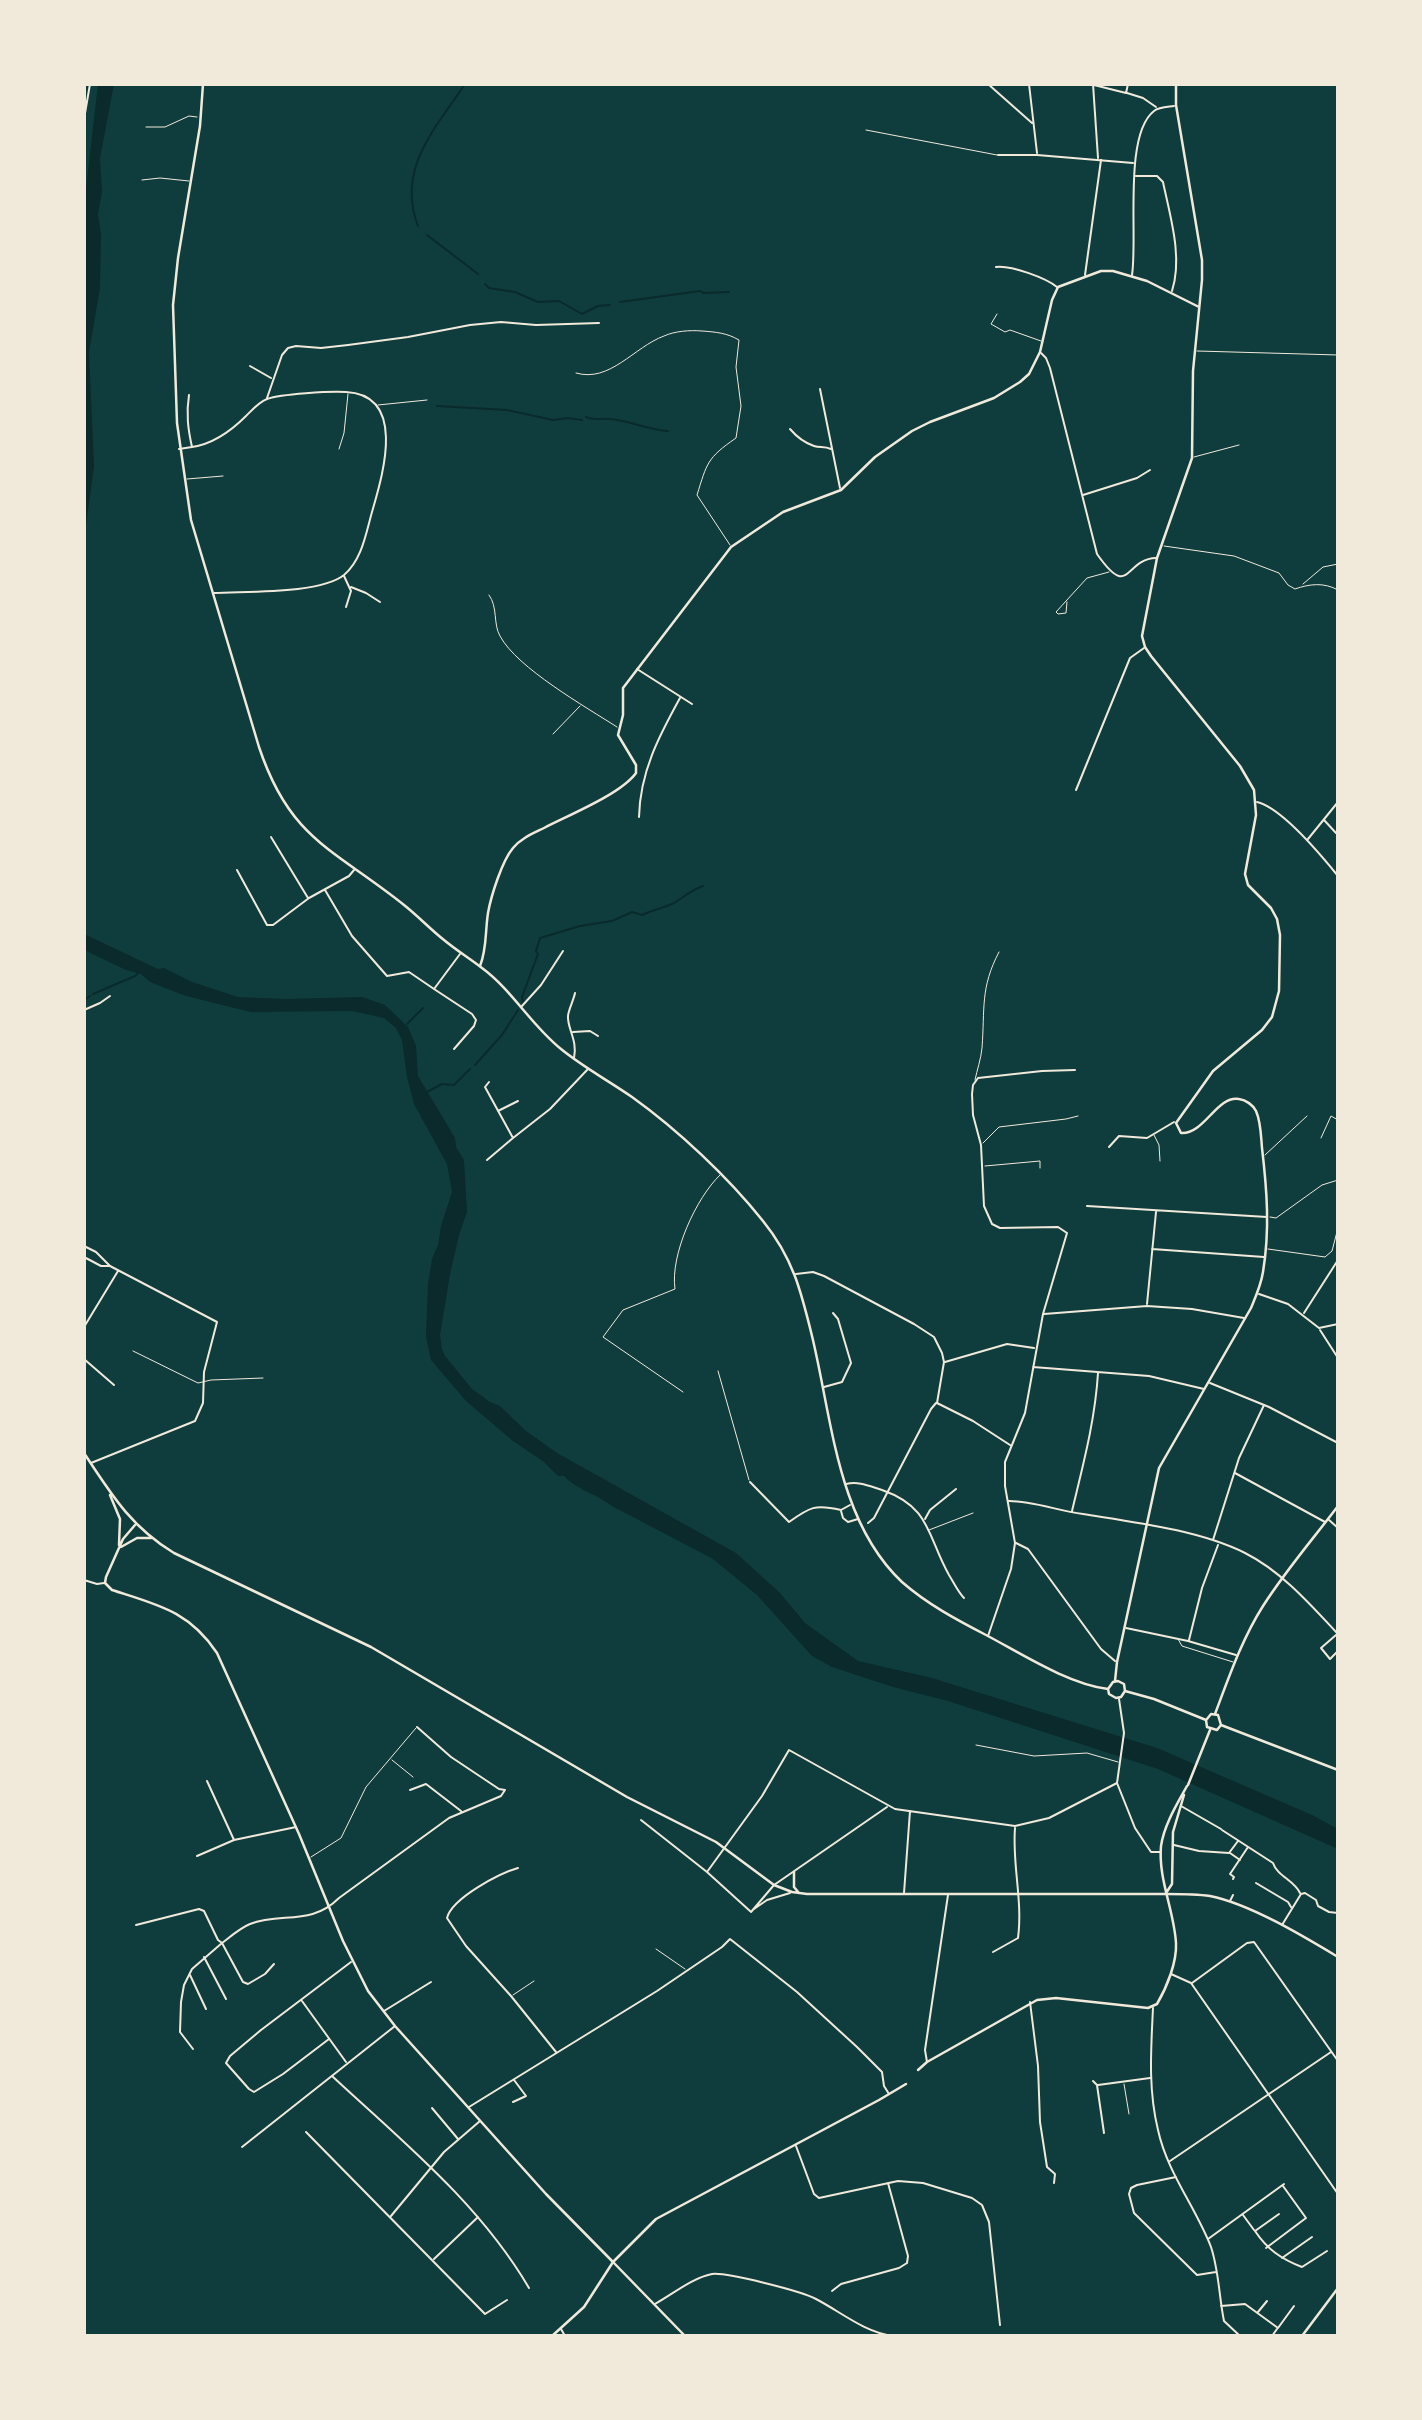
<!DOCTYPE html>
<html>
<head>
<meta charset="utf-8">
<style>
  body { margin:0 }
  #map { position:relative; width:1422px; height:2420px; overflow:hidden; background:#0f3d3e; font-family:Inter,sans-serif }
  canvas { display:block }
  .frame { position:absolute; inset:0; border:86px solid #f1e9da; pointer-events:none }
</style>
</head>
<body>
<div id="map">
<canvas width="1422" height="2420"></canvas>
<div class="frame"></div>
</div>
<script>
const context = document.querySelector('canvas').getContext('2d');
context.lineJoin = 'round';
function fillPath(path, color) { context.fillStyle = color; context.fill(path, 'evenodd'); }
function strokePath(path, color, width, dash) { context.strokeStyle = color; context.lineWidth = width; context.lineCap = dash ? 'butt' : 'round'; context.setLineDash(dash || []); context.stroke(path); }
const water = new Path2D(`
  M98,84h16l-14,74 2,34 -4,22 3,20 -1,54 -11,64 5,114 -10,75v-335z
  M84,934l74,35 6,-1 28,14 46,15 48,2 76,-2 23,8 23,22 8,19 2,30 37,62 1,9 8,13 3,52 -8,23 -9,39 -10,61 2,14 3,7 27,33 18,13 10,4 26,25 31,22 179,100 44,40 25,30 53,38 74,17 225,70 155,67 26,14v20l-180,-80 -210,-68 -55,-14 -61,-20 -20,-11 -55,-61 -44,-36 -101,-53c-14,-11 -38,-18 -48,-30h-6l-14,-14 -31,-21 -47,-40 -35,-41 -5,-23 2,-53 4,-25 6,-14 3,-19 11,-34 -5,-28 -33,-60 -7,-27 -5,-37 -6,-12 -12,-10 -32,-7 -101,1 -41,-10 -27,-7 -33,-13 -9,-8 -15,-4 -42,-20z`);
const stream = new Path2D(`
  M418,226c-22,-57 17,-97 47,-142
  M427,235l51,39
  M485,284l4,4 26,4 23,10 21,-1 23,13 16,-8 12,-1
  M620,302l80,-11 4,2 25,-1
  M437,406l70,4 46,10 15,-2 14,2
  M586,417c9,4 12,1 21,2 20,0 40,11 61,12
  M93,994l42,-18 4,-4
  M84,1000l6,-4
  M523,1002l-1,-5 16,-43 -2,-3 4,-13 40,-12 32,-5 20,-9 10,3c10,-5 22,-7 32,-12 10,-6 17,-13 29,-17
  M407,1024l16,-16
  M475,1065l27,-30 16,-25
  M427,1092l15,-8 12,1 16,-16`);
const service = new Path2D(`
  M146,127h19l24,-11 8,1
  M866,130l131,25
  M142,180l18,-2 29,3
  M997,314l-6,10 14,8 5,-2 31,11
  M1197,351l141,4
  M576,373c34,10 58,-26 88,-37 11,-5 26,-6 38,-5 14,1 25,2 37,9l-3,27 5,39 -5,32c-29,20 -29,25 -39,57l33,50
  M378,405l49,-5
  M339,449l5,-16 4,-39
  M1194,457l45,-12
  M187,479l36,-3
  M1164,546l70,10 45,17 9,12 7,4c14,-5 29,-7 43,1
  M1303,584l20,-17 15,-3
  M489,595c9,12 4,29 11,41 17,32 86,71 117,91
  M1067,602l-1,11 -8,1 -2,-2 31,-34 22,-6
  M553,734l27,-28
  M975,1080c2,-10 6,-21 7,-32 3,-39 -2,-60 17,-96
  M1154,1135l5,10 1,16
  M1321,1138l10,-22 7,4
  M983,1143l16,-16 67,-8 12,-3
  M1265,1155l42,-39
  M985,1166l55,-5v7
  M1270,1217l6,1 46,-33 16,-5
  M1268,1249l57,8 7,-6 6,-23
  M133,1351l65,32 13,-3 52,-2
  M718,1371l31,109
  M683,1392l-80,-55 20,-27 52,-21c-5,-34 21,-91 45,-114
  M929,1530l44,-17
  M1178,1639l4,7 51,16
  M976,1745l58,11 53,-3 31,9
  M392,1760l21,17
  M311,1857l30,-19 25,-51 50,-59
  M656,1949l29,20
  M513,1995l21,-14
  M1124,2084l5,30`);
const pedestrian = new Path2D(`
  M1222,1830l51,33c4,13 21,17 27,30
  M1174,1845l25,6 30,2 9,-12
  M1230,1853l10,7
  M1233,1879l1,-2 -4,-3 18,-27
  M1230,1901l3,-6`);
const minor = new Path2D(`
  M988,84l44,39
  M1029,84l8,69
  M1093,84l5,74
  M1094,85l32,8 2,-9
  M1127,93l16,5 13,9
  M84,119l6,-35
  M998,155h39l96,8
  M1136,176h21l6,6c7,34 20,75 9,109
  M996,267c15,-2 50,11 61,20
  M1085,275l16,-115
  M1132,275c6,-38 -9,-140 22,-164 5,-4 13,-4 20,-5
  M1041,353l5,5 4,10 47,186c33,47 27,5 59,4
  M250,366l21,12
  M820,389l20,99
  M267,398l15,-43 6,-7 8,-2 25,2 27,-3 60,-8 62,-12 31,-3 35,3 63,-2
  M790,429c6,7 15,14 24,17 6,2 10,0 17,3
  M192,447c21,-3 39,-16 54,-31 6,-6 13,-14 21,-17 14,-5 63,-8 79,-7 62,3 36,85 26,120 -6,21 -10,48 -28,63 -24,19 -97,16 -130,18
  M179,449l13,-2c-4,-18 -6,-33 -3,-52
  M1083,495l54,-17 13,-8
  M344,576l7,15 -5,16
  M351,587l15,6 14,9
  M637,669l55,35
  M1076,790l54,-132 14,-10
  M1257,802c25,6 64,53 81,74
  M639,817c1,-45 20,-81 41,-119
  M1324,820l12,13
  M271,837l37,61
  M1308,839l30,-37
  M237,870l30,55h6l36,-27 40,-22 5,-6
  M325,890l27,46 35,40 22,-4 25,17
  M522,1006l19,-21 22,-34
  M84,1010l16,-7 10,-7
  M573,1032l17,-1 8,5
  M454,1049l20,-23 2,-6 -4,-6 -38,-25 26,-35
  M574,1058c4,-17 -7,-30 -6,-42 0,-5 6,-17 7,-23
  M489,1082l-4,5 28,51 37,-29 38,-40
  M498,1111l20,-10
  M1109,1147l10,-11 28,2 27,-16
  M487,1160l26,-22
  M1087,1206l180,11
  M84,1246l12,6 14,14 107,56 -13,50 -1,31 -8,18 -104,42
  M1152,1249l112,8
  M84,1257l17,9h8
  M796,1274l17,-2 11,4 90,48 20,13 8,16 2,9 -7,41
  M1259,1294l29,10 31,24 19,-4
  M1147,1304l9,-92
  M1304,1313l34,-53
  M1044,1314l103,-8 45,3 52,9
  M84,1327l34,-56
  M1320,1330l18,28
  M84,1359l30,26
  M945,1362l62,-18 27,4
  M1033,1367l116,9 55,13
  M1210,1383l59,24 69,36
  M824,1387l18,-5 9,-19 -13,-44 -5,-6
  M937,1403l36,18 37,24
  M1235,1473l90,49
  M750,1482l39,40c21,-15 26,-18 52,-12l9,-5
  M846,1484c13,-3 23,2 36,6 49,17 45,46 67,85 5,8 9,17 15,23
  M1009,1501c25,0 49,10 74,13 50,8 116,16 162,39 36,18 65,51 92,80
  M841,1511l2,7 5,4 10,-3
  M1072,1511c11,-46 23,-90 26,-138
  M925,1519l5,-9 26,-21
  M1329,1520l9,8
  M868,1523l6,-5 57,-109 5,-6
  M1213,1540l26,-82 25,-53
  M1016,1543l12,6 73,100 14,12
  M84,1580l13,4 7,-1
  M1126,1628l62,13 48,14
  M1336,1635l-15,13 9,11 8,-8
  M988,1636l23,-67 4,-26 -10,-57v-24l20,-49 18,-99 24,-81 -9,-6 -58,1 -8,-4 -8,-18 -3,-61 -8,-30 -1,-21 1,-9 5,-7 64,-7 33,-1
  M1189,1640l13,-52 16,-43
  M1119,1699l5,34 -7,50 18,45 16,24h10
  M207,1781l27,59
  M410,1790l16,-6 35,27
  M1181,1806l40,23
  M641,1820l66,52 43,39
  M197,1856l37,-16 62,-13
  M518,1868c-18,5 -66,30 -71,50l19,28 45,50 45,56
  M707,1872l55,-76 27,-46 106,59 120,17 34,-8 68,-35
  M1256,1883l32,19 3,5
  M904,1893l6,-82
  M754,1909l13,-9 23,-7
  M751,1912l23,-27 113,-78
  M136,1925l63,-16 5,2 14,29 4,3c8,-6 18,-15 28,-19 32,-12 61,2 89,-26l110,-80 52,-22 4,-6 -6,-1 -48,-32 -34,-30
  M1282,1925l19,-31 4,-1 11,7 2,6 11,6 9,1
  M993,1952l25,-14c5,-37 -6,-74 -3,-110
  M204,1957l22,42
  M1171,1974l20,9 147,211
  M190,1975l16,34
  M1192,1983l55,-40 7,-1 84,119
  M302,2001l44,61
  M1030,2002l8,64 2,56 7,45 8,7 -1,9
  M1153,2008c-2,42 -5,81 5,122 9,42 38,78 53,117 8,24 8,50 13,74l16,15
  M384,2011l47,-29
  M329,2039l-46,35 -29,18 -5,-3 -23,-26 4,-7 31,-26 90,-68
  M193,2049l-13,-17 1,-30 3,-17 8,-16 30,-26 21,39 5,2 17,-10 9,-10
  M927,2062l-2,-12 23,-155
  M332,2076c71,66 147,127 197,212
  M1093,2081l4,4 7,48
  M1098,2085l52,-7
  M513,2102l13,-6 -12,-16
  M469,2107l188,-116 65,-44 8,-8 67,53 60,55 25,25 2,14 5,8
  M432,2108l26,31
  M306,2132l179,182 22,-14
  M796,2146l18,48 5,4 79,-17 25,2 49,15 10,7 7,17 11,103
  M242,2147l153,-121
  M1170,2161l161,-109
  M1176,2177l-39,8 -6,3 -2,6 5,19 63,62 19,-3
  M1279,2214l-24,17c12,18 26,28 47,36l25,-16
  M1243,2215l11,15
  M391,2216l53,-64 36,-31
  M1208,2239l76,-55
  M1266,2248l40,-30 -23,-32
  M1282,2258l30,-21
  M434,2259l44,-42
  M832,2291l9,-7 58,-16 8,-5 1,-7 -20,-73
  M655,2304c18,-10 37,-26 57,-30 14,-2 89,17 104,25 25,13 48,33 77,37
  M1221,2306l24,-2 33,24 16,-22
  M1258,2312l9,-11
  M561,2329l4,7
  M1208,2335l1,1
  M1272,2336l5,-7`);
const tertiary = new Path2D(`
  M480,966c7,-17 5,-34 8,-53 3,-17 14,-52 25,-65 8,-10 21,-15 31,-20 25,-13 77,-34 92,-55v-8l-18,-30 5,-20v-27l108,-141 52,-35 58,-22 34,-33 37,-26 18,-9 64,-24 26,-16 9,-8 11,-22 12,-52 6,-13 43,-16h12l34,10 52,26
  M1115,1681l2,-19 42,-194 92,-160c5,-12 10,-23 12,-36 7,-42 4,-82 -1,-124 -1,-11 -1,-26 -6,-37 -3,-6 -10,-11 -17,-12 -22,-4 -35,36 -58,34l-5,-10 37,-52 49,-41 10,-13 7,-26 1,-56 -3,-16 -6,-11 -23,-23 -3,-11 11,-59 -2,-25 -14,-24 -89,-110 -6,-9 -3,-11 15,-78 35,-100 1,-87 9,-91v-20l-26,-155v-21
  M1215,1714c14,-37 27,-75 48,-108 23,-36 50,-67 75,-100
  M1188,1785l22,-55
  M1166,1893l6,-9 1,-52 11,-37
  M918,2070l9,-8 110,-62 19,-2 92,10 9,-4c10,-17 20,-42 19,-61 -2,-33 -18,-64 -15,-97 3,-21 16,-42 26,-60
  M685,2336l-72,-74 43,-43 223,-119 27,-16`);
const secondary = new Path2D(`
  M203,84l-3,42 -22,132 -5,47 4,118 14,97 68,227c31,93 75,102 145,158 14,11 26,24 40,35 12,10 25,18 38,28 30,22 49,57 79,81 22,18 48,32 71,48 46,33 96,80 131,124 30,37 38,70 49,115 20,82 25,185 90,246 25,22 55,38 84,53 36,19 82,49 122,54
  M84,1453c27,41 47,74 90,100l197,94 256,150 89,45 58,43 18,7 15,2h359c15,0 30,0 44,2 40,8 93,40 128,61
  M110,1495l10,24 -1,26
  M135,1525l-12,14 -17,38 -1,6 7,7c46,15 77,21 105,63l82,181 44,107 25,50 27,35 151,168 67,68 -29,45 -32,29
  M121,1547l16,-9h14
  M1108,1689l5,-7 5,-1 6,3 1,7
  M1108,1689l1,5 7,4 5,-1 4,-6
  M1125,1691l29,8 52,21
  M1207,1719l4,-5 7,1 3,10
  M1206,1720l1,7 10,3 4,-5
  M1221,1725l117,45
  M794,1872v15l5,6
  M1302,2336l36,-48`);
fillPath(water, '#0a2a2b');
strokePath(stream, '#0a2a2b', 2);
strokePath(service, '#f1e9da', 1);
strokePath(pedestrian, '#f1e9da', 2);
strokePath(minor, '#f1e9da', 2);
strokePath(tertiary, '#f1e9da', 2.5);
strokePath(secondary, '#f1e9da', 2.5);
</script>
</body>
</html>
